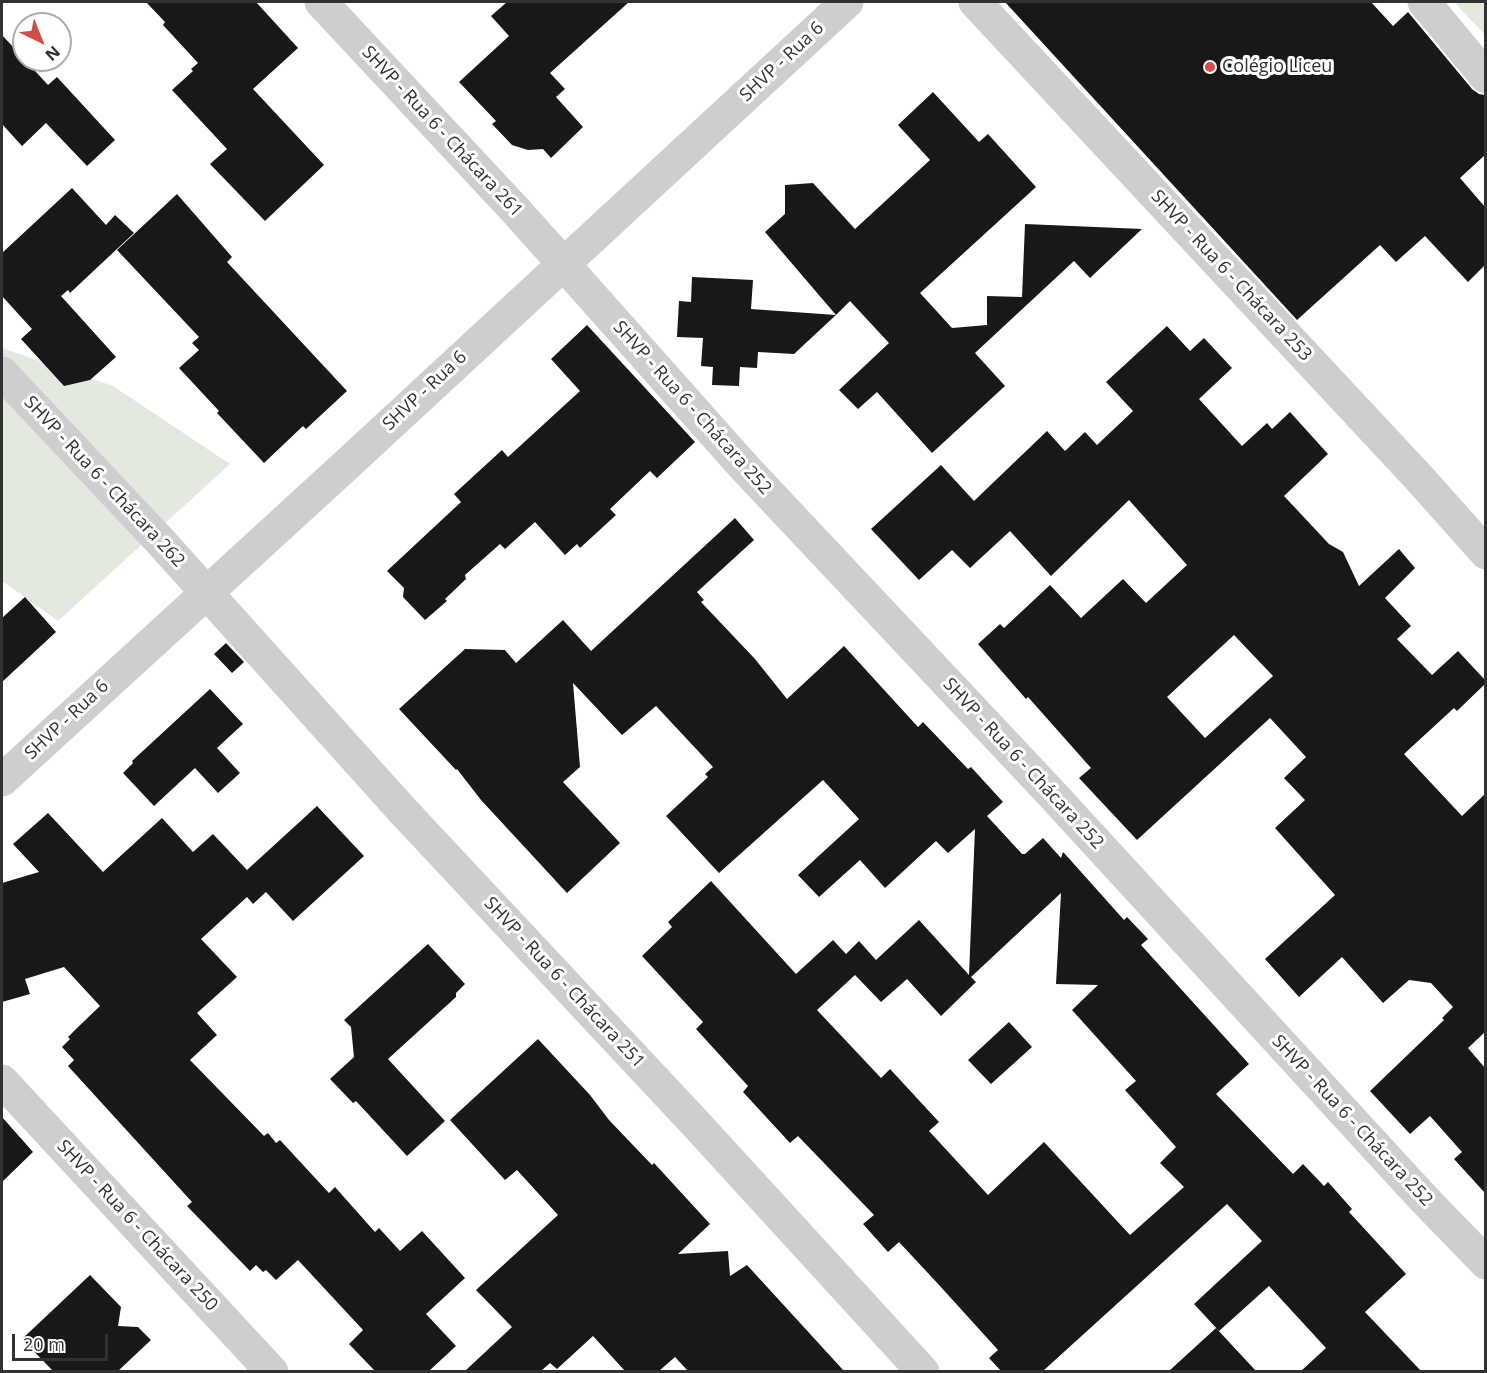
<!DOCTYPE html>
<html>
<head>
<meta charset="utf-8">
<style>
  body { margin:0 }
  #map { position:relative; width:1487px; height:1373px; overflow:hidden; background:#fff; font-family:"Open Sans",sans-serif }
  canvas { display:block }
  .frame { position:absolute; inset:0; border:3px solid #313131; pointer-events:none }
  .north { position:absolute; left:12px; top:12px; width:60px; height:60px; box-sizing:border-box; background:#fff; border:2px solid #adadad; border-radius:50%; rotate:137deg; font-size:16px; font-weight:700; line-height:24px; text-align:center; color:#313131 }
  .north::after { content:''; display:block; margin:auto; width:21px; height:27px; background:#d24e49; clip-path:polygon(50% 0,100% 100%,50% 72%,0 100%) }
  .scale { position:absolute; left:12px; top:1334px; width:96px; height:27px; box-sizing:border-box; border:3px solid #313131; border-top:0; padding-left:8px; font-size:18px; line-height:21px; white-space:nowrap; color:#313131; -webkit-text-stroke:4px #fff; paint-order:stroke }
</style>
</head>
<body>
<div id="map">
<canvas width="1487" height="1373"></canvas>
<div class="frame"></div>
<div class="north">N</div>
<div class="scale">20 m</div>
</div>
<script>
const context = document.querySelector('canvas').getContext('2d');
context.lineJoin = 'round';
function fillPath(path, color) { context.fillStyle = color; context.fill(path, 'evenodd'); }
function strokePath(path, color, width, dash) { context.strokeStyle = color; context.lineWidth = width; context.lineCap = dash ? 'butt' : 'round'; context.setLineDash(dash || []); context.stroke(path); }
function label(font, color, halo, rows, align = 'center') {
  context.font = font + ' "Open Sans",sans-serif'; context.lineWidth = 6; context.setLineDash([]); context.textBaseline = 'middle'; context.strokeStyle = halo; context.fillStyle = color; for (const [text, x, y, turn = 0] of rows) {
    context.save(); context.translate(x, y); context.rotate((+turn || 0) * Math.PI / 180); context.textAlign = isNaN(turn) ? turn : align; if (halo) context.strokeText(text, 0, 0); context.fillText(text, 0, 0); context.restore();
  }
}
const green = new Path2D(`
  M1459,2h26v33l-29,-31z
  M2,348l111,38 117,78 -172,157 -56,-40z`);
const building = new Path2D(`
  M146,2h110l42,46 -45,41 71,76 -59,56 -55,-57 17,-15 -55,-59 21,-19 -2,-2 7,-6 -35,-38 2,-3z
  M507,2h122l-79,71 15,16 -9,8 27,30 -32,31 -8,-9 -15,1 -16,-5 -20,-21 4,-3 -37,-39 50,-46 -18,-20z
  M1005,2h366l22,24 15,-14 64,77 7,5 6,1v60l-25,23 25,29v58l-17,17 -43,-46 -29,26 -16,-17 -83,75z
  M2,35l46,50 9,-8 58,63 -28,26 -41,-43 -24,23 -20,-22z
  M933,92l46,50 9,-8 48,53 -116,106 32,35 35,-3v-29l35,1 3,-73 117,5 -52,49 -16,-17 -99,92 30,33 -73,67 -55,-61 -19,17 -19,-19 50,-47 -39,-42 -14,14 -71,-83 20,-18v-29l28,-2 42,46 75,-69 -32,-35z
  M72,188l34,37 9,-10 19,18 -64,60 -2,-3 -7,6 55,61 -26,23 -26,6 -43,-47 11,-10 -30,-33v-43z
  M177,194l55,63 -5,5 120,129 -41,38 -3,-3 -39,37 -47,-50 2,-2 -40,-43 20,-18 -7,-7 7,-6 -82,-87z
  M692,277l61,3 -2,29 85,6 -42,39 -36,-2 -1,16 -17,-1 -1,19 -27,-1 1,-18 -12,-1 2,-28 -26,-1 2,-36 12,1z
  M587,325l108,117 -38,36 -7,-7 -40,38 6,6 -36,33 -3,-4 -12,11 -30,-33 -30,27 -5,-5 -35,31 1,4 -21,20 2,2 -22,19 -22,-23 1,-9 -17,-17 74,-69 -7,-8 48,-44 6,7 72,-66 -29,-32z
  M1167,326l23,25 14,-13 28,30 -33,31 43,47 25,-23 5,6 18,-17 38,42 -44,42 45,48 14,8 16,34 40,-37 16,19 -30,30 26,28 -14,13 35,36 26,-24 27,29v4l-28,27 -3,-3 -50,46 58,62 23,-22v238l-17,16 17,20v125l-31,-34 8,-7 -32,-36 -20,18 -40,-43 74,-71 -2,-2 11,-11 -22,-24 -22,-3 -26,23 -41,-46 -43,40 -34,-38 70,-64 -60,-67 30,-28 -21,-22 22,-21 -36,-39 -133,122 -58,-62 12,-10 -63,-71 -2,2 -48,-55 22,-20 4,4 46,-43 31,33 42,-39 23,24 41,-38 -58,-65 -78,76 -41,-45 -40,37 -18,-18 -33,30 -48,-51 70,-64 33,36 73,-70 18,20 20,-19 12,13 36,-34 -27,-29zM1234,635l39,41 -68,62 -38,-41z
  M735,518l19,22 -57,52 7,8 -3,2 54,57 32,40 57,-53 74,81 5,-5 45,47 3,-2 32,35 -16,14 35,38h3l18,-16 18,20 2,-6 2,2 59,66 3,-3 21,22 -7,6 108,119 -33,30 77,80 10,-10 21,22 4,-4 24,27 -3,3 57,62 -41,38 56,59h-120l25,-23 -57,-62 -50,45 -25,-27 68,-63 -35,-37 -184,167h-42l-12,-13 9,-8 -58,-64 -41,-44 -11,10 -25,-28 11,-9 -76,-79 -8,7 -47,-51 5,-6 -52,-57 7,-7 -61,-66 30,-29 -4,-5 43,-41 85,93 37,-34 13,14 13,-13 17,19 43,-40 50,55 6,-146 -27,24 -12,-12 -51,47 -25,-28 -41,37 -21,-22 61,-56 -36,-39 -104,93 -53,-57 42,-39 -3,-3 8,-7 -57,-61 -34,29 -49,-52 7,84 -17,15 57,61 -53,50 -86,-93 -24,-31 -1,1 -57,-61 66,-60 40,1 11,13 47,-43 28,31zM1061,893l-5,91 42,1 -26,25 64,71 -11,9 51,57 -16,16 24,24 -54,48 -86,-93 -56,53 -59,-64 10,-9 -49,-53 -9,9 -64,-68 38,-35 26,27 26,-23 34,37 35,-34 -5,-5z
  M25,597l31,35 -54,50v-64z
  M226,643l18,19 -12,11 -18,-19z
  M210,689l33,35 -26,24 23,25 -22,20 -23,-25 -41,38 -31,-33 10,-10 -1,-2z
  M317,806l47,50 -71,65 -27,-29 -13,12 -6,-7 -46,42 36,38 -40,36 20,22 -27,25 74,76 4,-3 8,10 4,-3 49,53 6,-6 40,45 4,-4 21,23 22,-20 43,47 -39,36 30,32 -27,25h-54l-26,-27 14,-14 -65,-70 -22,20 -10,-10 -3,2 -7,-7 -6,6 -63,-65 5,-4 -124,-136 6,-6 -12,-13 8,-8 -2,-2 9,-9 23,-22 -36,-39 -39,12 5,15 -28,8v-119l37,-11 -26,-28 35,-31 55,59 59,-54 31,34 20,-18 34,36z
  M428,944l37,40 -9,9v4l-68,62 57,62 -38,35 -51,-55 -3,2 -23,-24 24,-22 -3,-30 -7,-7z
  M1009,1022l23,25 -41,37 -23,-24z
  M538,1039l52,56 19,25 43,45 2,-2 56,61 -32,30 50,-3 2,25 17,-11 97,106h-156l-13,-14 -16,14h-34l-32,-35 -36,33 -7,-6 -9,8h-76l47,-44 -36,-37 82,-75 -41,-45 -12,10 -55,-60z
  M2,1117l31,35 -31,30z
  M90,1275l31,32 -3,19 20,1 13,13 -33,31h-65l-31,-32z
  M1216,1328l40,43h-87z`);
const minor = new Path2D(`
  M321,2l197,211 227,255 304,323 374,407 63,65
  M975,2l445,477 66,74
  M1424,2l62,75
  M2,373l159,169 242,269 293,313 227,248
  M2,780l341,-312 504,-466
  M2,1081l270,291`);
const markers = [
  [1210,67,6,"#d24e49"]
];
const streetNames = [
  ["SHVP - Rua 6",782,62,-43],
  ["SHVP - Rua 6 - Chácara 261",442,132,47],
  ["SHVP - Rua 6 - Chácara 253",1231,276,47],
  ["SHVP - Rua 6",425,391,-43],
  ["SHVP - Rua 6 - Chácara 252",692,408,48],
  ["SHVP - Rua 6 - Chácara 262",104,482,47],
  ["SHVP - Rua 6",67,720,-43],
  ["SHVP - Rua 6 - Chácara 252",1023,764,47],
  ["SHVP - Rua 6 - Chácara 251",564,983,47],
  ["SHVP - Rua 6 - Chácara 252",1352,1121,47],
  ["SHVP - Rua 6 - Chácara 250",137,1226,47]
];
const poiNames = [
  ["Colégio Liceu",1222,67]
];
fillPath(green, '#e3e9de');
fillPath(building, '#181818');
strokePath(minor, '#cecece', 33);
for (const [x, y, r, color] of markers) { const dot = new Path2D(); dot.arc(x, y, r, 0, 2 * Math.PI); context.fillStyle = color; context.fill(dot); strokePath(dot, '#fff', 2); }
label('18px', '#313131', '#fff', streetNames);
label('18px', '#313131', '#fff', poiNames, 'left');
</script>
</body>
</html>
